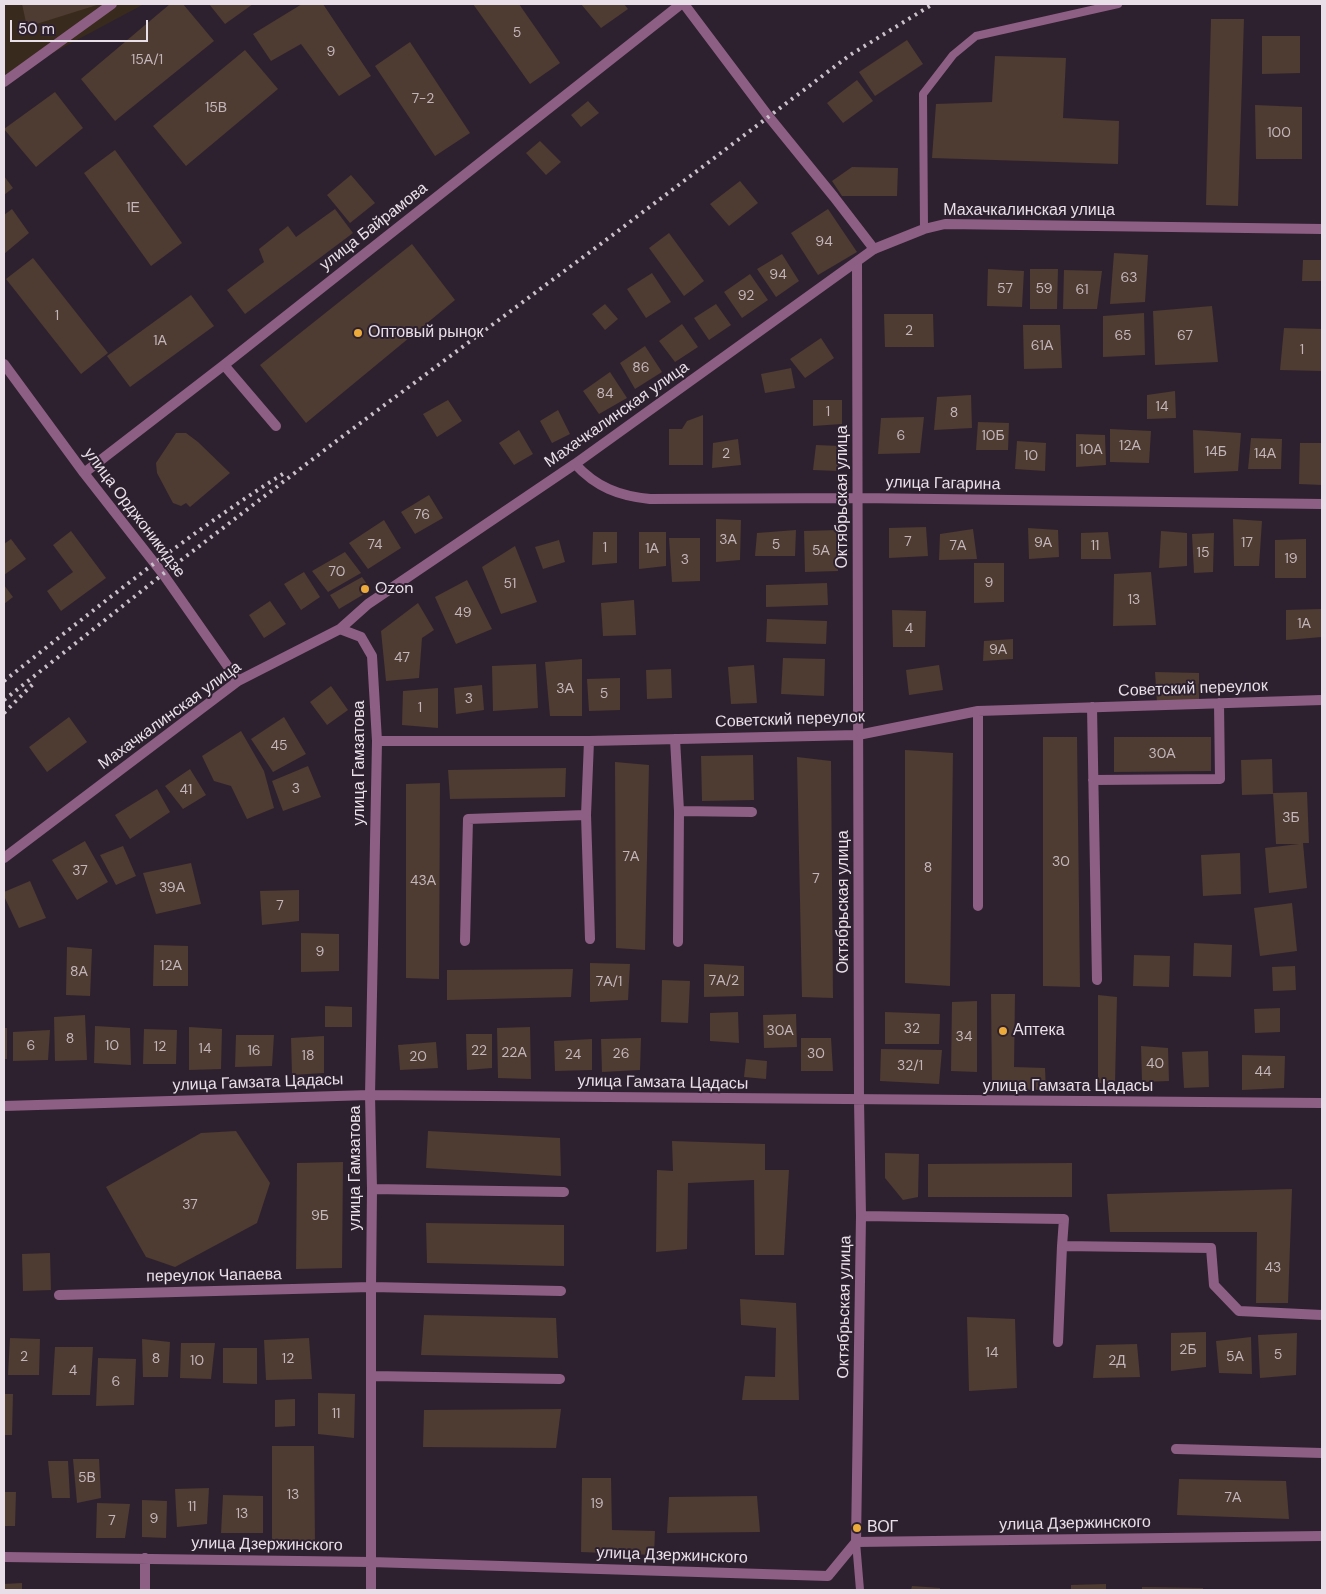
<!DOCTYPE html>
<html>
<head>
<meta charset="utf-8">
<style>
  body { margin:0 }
  #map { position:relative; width:1326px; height:1594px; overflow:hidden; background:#2e212f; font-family:"DM Sans",sans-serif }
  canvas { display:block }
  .frame { position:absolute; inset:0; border:5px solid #e8dfe9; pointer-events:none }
  .scale { position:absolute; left:10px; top:20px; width:138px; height:22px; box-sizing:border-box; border:2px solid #e8dfe9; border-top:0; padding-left:6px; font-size:15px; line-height:18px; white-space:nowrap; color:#e8dfe9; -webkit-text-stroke:4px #2e212f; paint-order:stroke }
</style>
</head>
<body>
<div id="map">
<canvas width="1326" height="1594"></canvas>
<div class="frame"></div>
<div class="scale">50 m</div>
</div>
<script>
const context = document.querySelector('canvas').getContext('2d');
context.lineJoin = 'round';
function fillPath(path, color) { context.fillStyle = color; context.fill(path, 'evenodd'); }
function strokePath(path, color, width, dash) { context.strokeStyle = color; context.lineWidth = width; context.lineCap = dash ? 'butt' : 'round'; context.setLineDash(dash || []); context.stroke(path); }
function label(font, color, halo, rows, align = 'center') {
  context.font = font + ' "DM Sans",sans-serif'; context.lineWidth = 4; context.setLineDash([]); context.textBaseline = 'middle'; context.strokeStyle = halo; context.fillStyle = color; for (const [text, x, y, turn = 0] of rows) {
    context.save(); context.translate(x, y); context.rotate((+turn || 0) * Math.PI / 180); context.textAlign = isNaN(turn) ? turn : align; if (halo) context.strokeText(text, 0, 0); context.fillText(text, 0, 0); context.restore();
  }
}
const commercial = new Path2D(`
  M4,4h140l-140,75z`);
const building = new Path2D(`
  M22,4h78l-73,23z
  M170,4h13l31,37 -99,80 -34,-42z
  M209,4h44l-28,20z
  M302,4h21l48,72 -32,20 -38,-52 -30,17 -18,-27z
  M473,4h46l41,59 -30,21z
  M581,4h43l4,5 -27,19z
  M1211,19h33l-6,187 -32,-1z
  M1262,36h38v37l-38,1z
  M907,40l16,24 -48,32 -16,-24z
  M410,42l60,91 -35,23 -60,-90z
  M245,50l33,39 -92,77 -33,-40z
  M995,56l71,2 -3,60 56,3 -1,43 -186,-6 4,-54 56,-2z
  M857,80l16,21 -30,22 -16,-20z
  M55,92l28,36 -47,39 -32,-38z
  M588,101l11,12 -18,14 -10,-12z
  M1255,105l47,2v52h-46z
  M540,141l21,21 -15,13 -20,-22z
  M115,150l67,93 -31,23 -67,-93z
  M852,167l46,1 -1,28h-55l-10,-15z
  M351,175l24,28 -25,20 -23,-28z
  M4,176l9,12 -9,7z
  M740,181l18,22 -29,23 -19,-22z
  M12,209l17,24 -25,21v-39z
  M335,209l18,24 -108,81 -18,-24 37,-28 -5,-13 29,-23 8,11z
  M828,209l29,43 -39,23 -27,-42z
  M669,233l35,48 -20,15 -35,-48z
  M412,244l43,56 -149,123 -46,-58z
  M1114,253l34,2 -3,47 -35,2z
  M782,254l17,27 -23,16 -19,-28z
  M33,258l75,95 -27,21 -75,-95z
  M1303,260h19v21h-20z
  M988,269l36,2 -2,36 -35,-1z
  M1030,269h28l-1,40h-27z
  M1064,270l38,1 -5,38h-34z
  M652,273l19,29 -25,16 -19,-29z
  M750,274l18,26 -26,18 -18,-26z
  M191,295l23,31 -84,61 -23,-31z
  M605,304l13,15 -13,11 -13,-16z
  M716,304l15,21 -22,15 -15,-22z
  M1212,306l6,56 -63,3 -2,-54z
  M1144,313l1,42 -42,2v-41z
  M884,314h49l1,33h-49z
  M682,324l16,23 -23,15 -16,-21z
  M1023,325h37l2,43 -38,1z
  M1284,328l38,1v42l-42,-1z
  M821,338l13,20 -29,20 -15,-19z
  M645,346l17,26 -27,17 -15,-26z
  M791,368l4,20 -30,5 -4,-19z
  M610,372l17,26 -28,16 -16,-23z
  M1175,391l1,27 -29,1v-24z
  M971,395l1,33 -38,2 3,-33z
  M448,400l14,21 -25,16 -14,-23z
  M813,400h29v24l-29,2z
  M558,410l12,24 -18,9 -12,-22z
  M703,415v50h-34v-36h13l5,-8z
  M924,417l-4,36 -42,1 3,-36z
  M978,422l31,1 -1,27h-32z
  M1110,429l41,2 -2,32 -39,-1z
  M519,430l14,24 -19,11 -15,-22z
  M1193,430l48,3 -3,38 -44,2z
  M176,433h10l12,9 32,31 -40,34 -4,-4 -5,3 -8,-3 -16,-30 -1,-10z
  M1076,434l29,1 1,30 -30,2z
  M1251,438l31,1 -1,30h-33z
  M738,439l3,26 -29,3 1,-25z
  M1017,441l29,2 -1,28 -30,-2z
  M1300,443h22v42l-23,-1z
  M816,445l24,1 -2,25 -25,-1z
  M429,495l14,23 -28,16 -14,-22z
  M716,519l25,1 -1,40 -24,2z
  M1233,519l29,2 -3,45h-25z
  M384,520l17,28 -33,21 -19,-26z
  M926,527l2,29 -39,2v-30z
  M1028,528l30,2 1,27 -30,2z
  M973,529l4,30 -38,1 1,-26z
  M796,530l-1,26h-40l2,-23z
  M838,530v41l-33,1 -1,-41z
  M71,531l35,47 -45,33 -14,-20 26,-19 -20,-27z
  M1161,531l26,2v33l-28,2z
  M593,532h24v31l-25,2z
  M639,532h27v34l-27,3z
  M1108,532l3,27h-30v-26z
  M1214,533l-1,39 -19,1 -2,-39z
  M669,538h31v43l-28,1z
  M11,539l15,20 -22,16v-31z
  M1306,539v39h-31v-38z
  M559,540l6,22 -22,7 -8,-22z
  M515,546l22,56 -36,12 -19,-47z
  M345,552l16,21 -33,19 -16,-21z
  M974,563h30v39l-30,1z
  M304,572l16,25 -19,13 -17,-26z
  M1151,572l5,53 -43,1 1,-52z
  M362,577l9,13 -32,19 -9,-14z
  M467,580l25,49 -36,15 -21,-47z
  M827,583l1,22 -62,2v-22z
  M4,585l9,12 -9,7z
  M634,600l2,35 -33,1 -2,-33z
  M270,601l16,23 -22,14 -15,-23z
  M418,603l16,27 -12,8 -3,40 -33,3 -5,-50z
  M1321,609l1,28 -36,3v-30z
  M892,610l34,1 -1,36h-32z
  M767,619l60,2 -1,23 -60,-2z
  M1013,639v20l-30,2 1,-20z
  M783,658l42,1 -1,37 -43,-2z
  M582,659v57h-32l-5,-54z
  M536,664l2,44 -45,3 -1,-45z
  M754,665l3,38 -26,1 -3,-37z
  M939,665l4,25 -34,5 -3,-25z
  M671,669l1,29 -25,1 -1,-29z
  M1155,672l44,1v29h-42z
  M620,678v32l-31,1 -2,-32z
  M482,685l2,25 -28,4 -2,-26z
  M331,686l17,24 -21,15 -17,-23z
  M438,688v40l-36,-3 1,-34z
  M69,717l18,25 -40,30 -18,-25z
  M284,717l22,37 -33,18 -22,-33z
  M241,731l23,40 10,37 -27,11 -16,-33 -17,-5 -12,-25z
  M1043,737h34l3,250 -37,-1z
  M1114,737h97v34l-97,1z
  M905,750l48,3 -3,233 -45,-3z
  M753,755l1,45 -52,1 -1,-45z
  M797,757l34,4 2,237 -31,-1z
  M1272,759l1,35 -31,1 -1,-35z
  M615,762l34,3 -4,185 -29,-2z
  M308,766l13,31 -38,14 -11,-30z
  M566,768l-1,29 -115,2 -2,-29z
  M190,769l16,26 -23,14 -18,-23z
  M440,783l-1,196 -33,-1v-194z
  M157,789l13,23 -40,27 -15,-24z
  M1307,792l2,51h-6l4,45 -38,5 -4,-45 34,-4h-23l-3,-51z
  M85,841l23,41 -31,18 -25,-40z
  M123,846l13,30 -20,9 -16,-30z
  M1240,853l1,41 -38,2 -2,-41z
  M191,863l10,41 -45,10 -13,-41z
  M30,881l16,37 -27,10 -15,-32v-4z
  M299,890v31l-37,4 -2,-34z
  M1292,903l5,48 -37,5 -6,-48z
  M301,933l38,1v37l-38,1z
  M1194,943l38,2 -1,32 -38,-1z
  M154,945l34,1v40h-35z
  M67,947l25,2 -2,47 -24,-1z
  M1134,955l36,1 -1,31 -36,-1z
  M590,963l40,1 -2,36 -38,2z
  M704,964l40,2v30l-40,1z
  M1295,966l1,24 -23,1 -1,-24z
  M573,969l-2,28 -124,3v-30z
  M662,980l28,1 -2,42 -27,-1z
  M991,994h24l-1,73 31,1 1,22 -54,-1z
  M1098,995l19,2 -2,86h-17z
  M977,1001v71l-26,-1 1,-69z
  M325,1006l27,1v20h-27z
  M1280,1008v24l-25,1 -1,-24z
  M738,1012l1,31 -29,-2v-28z
  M885,1012l55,2 -1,30h-54z
  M796,1014l1,33 -33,1 -1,-33z
  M85,1015l2,45 -32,1 -1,-44z
  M95,1026l35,2 1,37 -37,-2z
  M189,1027l33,2 -1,40 -32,1z
  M530,1027l1,52 -33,-1 -1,-50z
  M4,1028h3v31h-3z
  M144,1029l33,1 -1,34h-33z
  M50,1030l-2,30 -35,1v-29z
  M466,1034h26v34l-25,2z
  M236,1035h38l-2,31 -37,1z
  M324,1036v37l-32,2 -1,-37z
  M641,1038l-1,32 -38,2 -1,-33z
  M801,1038h30l2,33h-32z
  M592,1039v31l-37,1 -1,-30z
  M436,1042l2,26 -38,2 -2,-25z
  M1141,1046l27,2 1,33 -27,1z
  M881,1049l61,1 -3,34 -59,-3z
  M1208,1051l1,36 -25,1 -2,-36z
  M1242,1055l43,1 -1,32 -42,2z
  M746,1059l21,2 -1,18 -22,-2z
  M236,1131l34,52 -13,40 -82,44 -29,-10 -40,-70 95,-54z
  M428,1131l132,7 1,38 -135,-8z
  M672,1141l93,3v26h24l-5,85h-29l-1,-75 -66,3 -1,66 -31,3 1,-82 16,1z
  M885,1153l34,1 -1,43 -15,3 -18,-22z
  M343,1162l-1,106 -46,1 1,-106z
  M1072,1163v34h-144v-33z
  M1292,1189l-4,114h-32l1,-71h-147l-3,-38z
  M426,1223l138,2v41l-137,-3z
  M50,1253l1,37 -28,1 -1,-37z
  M740,1299l56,4 3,97h-57l3,-24 30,1 1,-49 -35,-3z
  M424,1315l132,3 2,40 -137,-3z
  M967,1317l48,2 2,69 -48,3z
  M1206,1332v35l-35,4v-38z
  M1297,1333l-1,42 -36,3 -2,-43z
  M1251,1337l1,37 -33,-1 -3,-32z
  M10,1338l30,1 -1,36h-31z
  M309,1338l3,41 -46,1 -2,-40z
  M142,1339l28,3 -2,35h-25z
  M181,1343h34l-4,36 -31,-1z
  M1137,1344l3,33 -47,1 3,-33z
  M55,1347h38l-3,48h-38z
  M223,1348h34v36l-34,-1z
  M98,1358l38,1 -2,46 -38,1z
  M318,1393l37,1 -1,44 -36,-4z
  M4,1394h9l-1,41h-8z
  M295,1399v27l-20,1v-27z
  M561,1409l-5,39 -133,-1 1,-37z
  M272,1446h42l1,97 -43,2z
  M73,1459h26l2,39 -24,5z
  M48,1461h20l2,37h-18z
  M582,1478h29l1,52 43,1 -1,24 -73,-3z
  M1179,1479l107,2 3,38 -112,-4z
  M209,1488l-2,36 -30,3 -2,-38z
  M4,1492h12l-1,34h-11z
  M223,1495l40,1v37h-42z
  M757,1496l3,36 -93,1 2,-36z
  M142,1500l25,1 -1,37 -24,-1z
  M97,1503l33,1 -5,34h-29z
  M22,1583v7h-18v-6z
  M1106,1584v6h-35v-5z
  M912,1586l28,2v2h-29z
  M1142,1587l61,1v2h-61z`);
const service = new Path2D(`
  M924,229l-1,-135 30,-39 23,-19 142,-32
  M856,1542l4,48`);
const pedestrian = new Path2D(`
  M684,4l85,113 65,80 40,52`);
const minor = new Path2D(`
  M4,82l108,-78
  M4,364l80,109 79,101 75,107
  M224,365l52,61
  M575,464c21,23 44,32 75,35l208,-1 464,6
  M84,473l140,-108 457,-361
  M340,629l21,8 11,19 5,85 -7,354 2,94 -1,98v303
  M1092,707l5,273
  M675,739l4,72 -1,131
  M377,741h212l269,-6 120,-24 344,-11
  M589,741l-3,74 4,124
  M1093,780l127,-1 -1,-76
  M679,811l73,1
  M4,858l234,-177 102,-52 28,-25 207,-140 299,-215 50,-20 21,-5 377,5
  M978,906v-195
  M465,941l3,-122 118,-4
  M4,1106l366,-11 952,8
  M372,1189l192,3
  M861,1216l203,3 -2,27 149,2 3,37 25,26 83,4
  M59,1295l312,-8 190,4
  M1058,1342l4,-96
  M371,1376l189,3
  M1176,1449l146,4
  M856,1542l5,-326 -2,-116 -2,-838
  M4,1557l367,5 457,14 28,-34 466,-6
  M145,1558v32`);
const rail = new Path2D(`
  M4,681c90,-71 184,-148 282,-209
  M4,700l159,-126 176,-135 271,-202 240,-182 83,-51
  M4,713l29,-29`);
const markers = [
  [358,333,5,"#ebaa39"],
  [365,589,5,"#ebaa39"],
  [1003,1031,5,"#ebaa39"],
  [857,1528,5,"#ebaa39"]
];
const numberNames = [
  ["5",517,33],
  ["9",331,52],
  ["15А/1",147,60],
  ["7-2",423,99],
  ["15В",216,108],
  ["100",1279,133],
  ["1Е",133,208],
  ["94",824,242],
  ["94",778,275],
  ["63",1129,278],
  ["57",1005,289],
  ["59",1044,289],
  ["61",1082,290],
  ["92",746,296],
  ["1",57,316],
  ["2",909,331],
  ["65",1123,336],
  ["67",1185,336],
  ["1А",160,341],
  ["61А",1042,346],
  ["1",1302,350],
  ["86",641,368],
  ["84",605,394],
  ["14",1162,407],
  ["1",828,412],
  ["8",954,413],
  ["6",901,436],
  ["10Б",993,436],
  ["12А",1130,446],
  ["10А",1091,450],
  ["14Б",1216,452],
  ["2",726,454],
  ["14А",1265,454],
  ["10",1031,456],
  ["76",422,515],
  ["3А",728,540],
  ["7",908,542],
  ["9А",1043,543],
  ["17",1247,543],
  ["74",375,545],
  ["5",776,545],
  ["7А",958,546],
  ["11",1095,546],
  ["1",605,548],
  ["1А",652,549],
  ["5А",821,551],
  ["15",1203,553],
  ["19",1291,559],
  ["3",685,560],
  ["70",337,572],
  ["9",989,583],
  ["51",510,584],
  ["13",1134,600],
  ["49",463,613],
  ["1А",1304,624],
  ["4",909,629],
  ["9А",998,650],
  ["47",402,658],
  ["3А",565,689],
  ["5",604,694],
  ["3",469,699],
  ["1",420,708],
  ["45",279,746],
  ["30А",1162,754],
  ["3",296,789],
  ["41",186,790],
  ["3Б",1291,818],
  ["7А",631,857],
  ["30",1061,862],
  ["8",928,868],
  ["37",80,871],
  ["7",816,879],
  ["43А",423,881],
  ["39А",172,888],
  ["7",280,906],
  ["9",320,952],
  ["12А",171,966],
  ["8А",79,972],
  ["7А/2",724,981],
  ["7А/1",609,982],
  ["32",912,1029],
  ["30А",780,1031],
  ["34",964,1037],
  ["8",70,1039],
  ["6",31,1046],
  ["10",112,1046],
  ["12",160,1047],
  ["14",205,1049],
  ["16",254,1051],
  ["22",479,1051],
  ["22А",514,1053],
  ["26",621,1054],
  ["30",816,1054],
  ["24",573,1055],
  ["18",308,1056],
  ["20",418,1057],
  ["40",1155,1064],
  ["32/1",910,1066],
  ["44",1263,1072],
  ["37",190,1205],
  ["9Б",320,1216],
  ["43",1273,1268],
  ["2Б",1188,1350],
  ["14",992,1353],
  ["5",1278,1355],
  ["2",24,1357],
  ["5А",1235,1357],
  ["8",156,1359],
  ["12",288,1359],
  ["10",197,1361],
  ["2Д",1117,1361],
  ["4",73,1371],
  ["6",116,1382],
  ["11",336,1414],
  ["5В",87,1478],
  ["13",293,1495],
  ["7А",1233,1498],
  ["19",597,1504],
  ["11",192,1507],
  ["13",242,1514],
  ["9",154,1519],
  ["7",112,1521]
];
const streetNames = [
  ["Махачкалинская улица",1029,211],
  ["улица Байрамова",374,227,-38],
  ["Махачкалинская улица",617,415,-35],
  ["улица Гагарина",943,484,1],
  ["Октябрьская улица",843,497,-90],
  ["улица Орджоникидзе",134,513,53],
  ["Советский переулок",1193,689,-2],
  ["Махачкалинская улица",170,716,-36],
  ["Советский переулок",790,720,-2],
  ["улица Гамзатова",360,763,-90],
  ["Октябрьская улица",844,902,-90],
  ["улица Гамзата Цадасы",258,1083,-2],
  ["улица Гамзата Цадасы",663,1083,1],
  ["улица Гамзата Цадасы",1068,1087],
  ["улица Гамзатова",356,1168,-90],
  ["переулок Чапаева",214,1276,-1],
  ["Октябрьская улица",845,1307,-89],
  ["улица Дзержинского",1075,1524,-1],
  ["улица Дзержинского",267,1545,1],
  ["улица Дзержинского",672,1556,2]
];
const poiNames = [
  ["Оптовый рынок",368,333],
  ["Ozon",375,589],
  ["Аптека",1013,1031],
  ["ВОГ",867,1528]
];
fillPath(commercial, '#382b1d');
fillPath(building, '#4e3b31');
strokePath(service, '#8e5f85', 8);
strokePath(pedestrian, '#8e5f85', 10);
strokePath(minor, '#8e5f85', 10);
strokePath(rail, '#cac1cb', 4, [2.5, 5]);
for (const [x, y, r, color] of markers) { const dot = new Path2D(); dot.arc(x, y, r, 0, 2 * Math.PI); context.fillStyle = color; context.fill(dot); strokePath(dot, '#2e212f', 2); }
label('14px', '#c2b6bb', null, numberNames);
label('16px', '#e8dfe9', '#2e212f', streetNames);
label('16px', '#e8dfe9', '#2e212f', poiNames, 'left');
</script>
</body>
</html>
